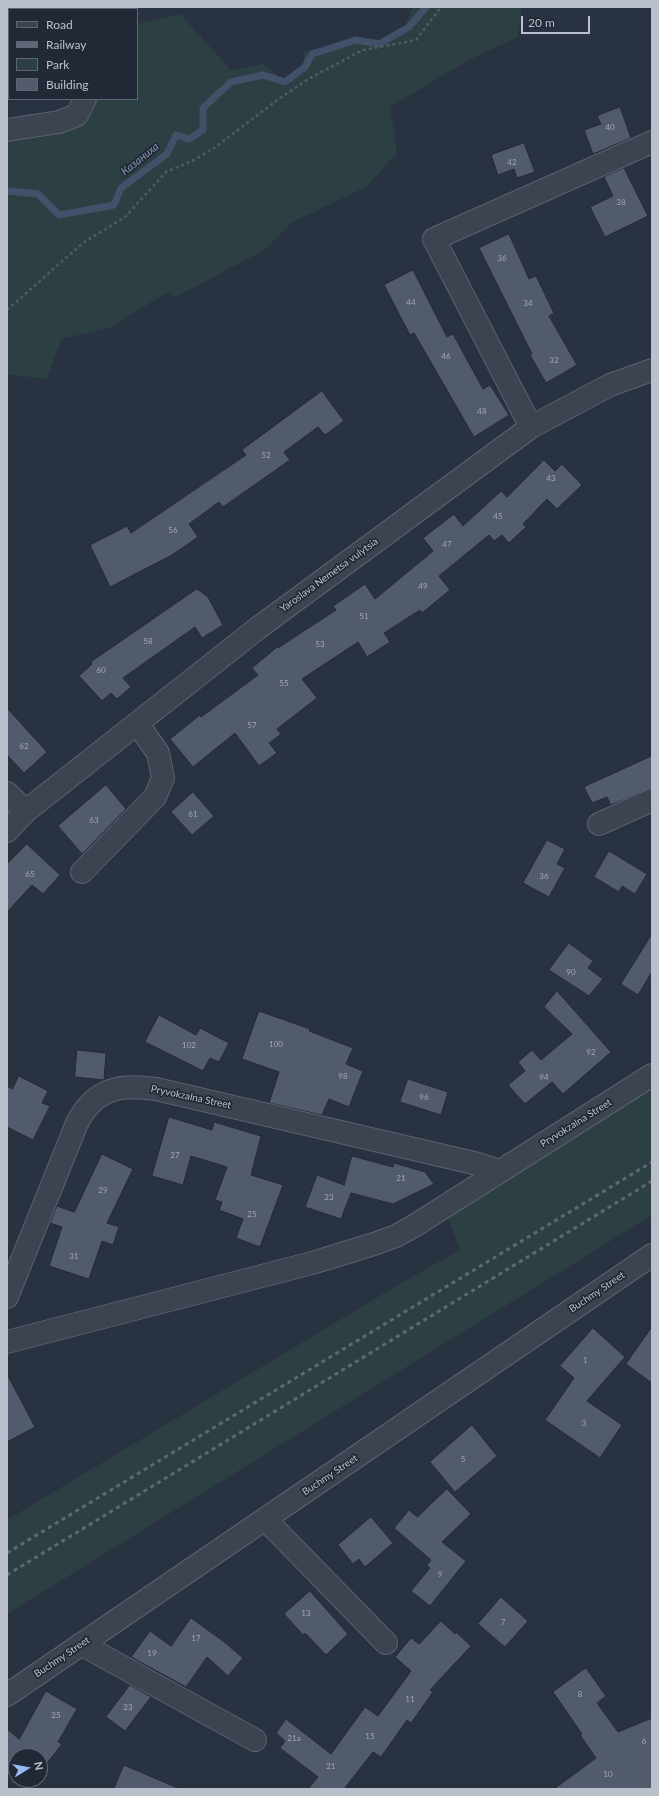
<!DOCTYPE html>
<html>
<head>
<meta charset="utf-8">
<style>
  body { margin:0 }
  #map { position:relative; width:659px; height:1796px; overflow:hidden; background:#293241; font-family:Lato,sans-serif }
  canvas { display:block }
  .frame { position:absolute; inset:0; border:8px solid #bac0cb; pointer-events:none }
  .legend { position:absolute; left:8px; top:8px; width:130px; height:92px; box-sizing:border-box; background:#222936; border:1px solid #5f6572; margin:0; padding:5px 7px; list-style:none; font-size:12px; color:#bac0cb }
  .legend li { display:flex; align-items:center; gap:8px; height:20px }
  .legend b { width:20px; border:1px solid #5f6572 }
  .north { position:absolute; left:8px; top:1748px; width:40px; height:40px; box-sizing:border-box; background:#222936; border:1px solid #5f6572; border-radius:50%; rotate:79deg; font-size:11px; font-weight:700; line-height:16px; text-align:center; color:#bac0cb }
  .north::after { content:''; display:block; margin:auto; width:14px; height:18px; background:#99b7f1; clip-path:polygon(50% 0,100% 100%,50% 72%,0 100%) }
  .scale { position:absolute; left:521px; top:16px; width:69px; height:18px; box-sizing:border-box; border:2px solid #bac0cb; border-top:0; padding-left:5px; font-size:12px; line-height:14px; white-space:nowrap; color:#bac0cb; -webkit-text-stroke:3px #222936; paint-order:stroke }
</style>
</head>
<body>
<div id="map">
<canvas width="659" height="1796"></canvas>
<div class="frame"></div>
<ul class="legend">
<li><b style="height:5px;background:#3d4451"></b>Road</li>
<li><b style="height:5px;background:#5f6877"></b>Railway</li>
<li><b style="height:11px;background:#2c4043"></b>Park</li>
<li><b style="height:11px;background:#525b6b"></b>Building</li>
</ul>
<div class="north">N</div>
<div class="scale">20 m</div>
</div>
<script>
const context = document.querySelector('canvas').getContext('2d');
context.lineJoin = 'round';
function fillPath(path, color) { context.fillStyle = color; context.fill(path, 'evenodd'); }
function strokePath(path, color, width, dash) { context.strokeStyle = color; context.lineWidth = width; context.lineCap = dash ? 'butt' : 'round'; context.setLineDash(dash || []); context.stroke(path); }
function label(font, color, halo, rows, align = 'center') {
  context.font = font + ' Lato,sans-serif'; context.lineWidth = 3.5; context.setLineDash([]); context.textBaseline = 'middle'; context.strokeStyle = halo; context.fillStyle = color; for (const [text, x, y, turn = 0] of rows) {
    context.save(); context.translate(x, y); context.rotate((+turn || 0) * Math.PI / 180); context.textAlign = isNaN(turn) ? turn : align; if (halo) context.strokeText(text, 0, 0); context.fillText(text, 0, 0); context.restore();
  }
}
const green = new Path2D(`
  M413,7h109l-4,30 -49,23 -79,47 7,46 -31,34 -75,36 -27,27 -88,47 -10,-4 -55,34 -50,12 -14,40 -40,-5v-244l52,-8 26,-23h52v-75l43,-10 51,56 32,-6 19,15 23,-12 -2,-15 61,-14 15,6 26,-18z
  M652,1075v140l-645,399v-94l391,-235 62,-35 -15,-42z`);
const stream = new Path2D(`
  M7,191l31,3 21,21 55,-10 7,-17 46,-34 9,-19 13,4 14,-9v-22l28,-26 32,-7 22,7 20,-15 7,-13 44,-14 23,4 30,-17 17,-20`);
const building = new Path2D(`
  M620,107l11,31 -38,16 -9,-24 17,-6 -4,-8z
  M524,143l11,29 -18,6 -3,-9 -16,6 -7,-20z
  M624,168l24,48 -43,21 -15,-30 23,-11 -9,-19z
  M509,234l20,45 7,-3 18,37 -5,3 28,49 -31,18 -16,-28 2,-1 -53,-106z
  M413,270l34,67 6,-3 30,55 7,-4 19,30 -35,22 -60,-104 -4,2 -26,-50z
  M322,391l22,30 -19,14 -7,-8 -34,25 6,8 -67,47 -4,-5 -30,22 9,13 -26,18 -62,32 -20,-42 37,-19 4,7 115,-78 -4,-5z
  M544,460l11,11 7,-7 20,21 -25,24 -10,-10 -24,25 3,3 -17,16 -7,-8 -8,6 -5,-6 -50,41 11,14 -28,23 -2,-3 -36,23 6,9 -23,15 -9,-15 -56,37 15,19 -40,31 4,5 -12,9 8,10 -18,13 -24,-33 -42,34 -23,-28 30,-24 1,2 57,-42 -6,-7 25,-21 1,1 58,-38 -3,-4 32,-22 10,15 58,-48 -10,-13 31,-24 9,12 38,-35 6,6z
  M197,589l11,8 15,28 -21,13 -7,-11 -72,51 8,9 -14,12 -6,-6 -9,8 -23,-25 13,-12 -1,-2z
  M7,708l40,44 -23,21 -17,-18z
  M652,756v32l-41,17 -4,-8 -15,6 -8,-16z
  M106,785l20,24 -44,45 -24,-28z
  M193,792l21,24 -22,19 -21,-23z
  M547,840l18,9 -8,15 8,4 -16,29 -26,-14z
  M27,844l33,31 -17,19 -11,-9 -25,27v-48z
  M609,851l38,23 -12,20 -13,-8 -3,6 -25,-15z
  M652,934v38l-14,23 -17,-11z
  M569,943l24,18 -5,7 15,11 -14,17 -40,-26z
  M557,991l54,61 -48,42 -11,-12 -27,22 -17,-19 17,-14 -7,-9 14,-12 9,10 31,-26 -28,-27z
  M259,1011l51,18 -1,2 44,17 -7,16 17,7 -14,36 -20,-8 -7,16 -53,-12 10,-31 -37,-13z
  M159,1015l37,20 4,-7 29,15 -10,19 -9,-4 -7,13 -58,-29z
  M77,1050l29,3 -2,27 -29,-3z
  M19,1076l29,15 -6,12 8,3 -17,34 -26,-13v-41l5,3z
  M408,1079l40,13 -7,23 -41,-13z
  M169,1117l43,13 2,-8 47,14 -10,39 32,10 -23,62 -24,-9 7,-19 -24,-9 3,-8 -7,-2 12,-33 -36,-11 -8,29 -31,-9z
  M102,1154l31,15 -26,54 12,4 -6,18 -11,-4 -13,38 -40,-13 13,-39 -12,-4 7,-17 17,6z
  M352,1156l41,11 1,-4 31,9 9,12 -41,20 -42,-11 -10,26 -36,-12 12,-32 27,10z
  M652,1327v56l-26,-19z
  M593,1328l32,29 -38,44 35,24 -22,33 -55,-38 29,-42 -14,-12z
  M7,1374l28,53 -28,15z
  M472,1425l25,31 -42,36 -25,-30z
  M447,1489l24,25 -29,28 24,19 -36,45 -19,-15 19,-23 -3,-3 4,-5 -37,-32 15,-18 8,7z
  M371,1517l22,26 -28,24 -6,-8 -6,5 -15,-19z
  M310,1591l38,43 -22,21 -21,-22 -2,2 -19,-21z
  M501,1597l27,24 -23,26 -27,-23z
  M191,1618l32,23 20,17 -15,18 -21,-19 -21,30 -55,-30 19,-26 21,15z
  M441,1621l14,13 1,-2 15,14 -41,44 3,2 -22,31 -4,-3 -26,37 -8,-5 -29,37h-36l10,-12 -38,-29 5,-7 -9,-8 10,-14 45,35 34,-47 13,9 33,-45 -16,-14 16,-19 8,6z
  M586,1668l20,28 -9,7 21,29 34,-14v71h-98l42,-31 -16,-23 2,-1 -29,-42z
  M130,1685l21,12 -26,34 -19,-14z
  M46,1691l31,18 -19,33 4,2 -22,28v-16h-24v24h17l-7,9 -19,-16v-44l12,10z
  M124,1765l56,24h-66z`);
const path = new Path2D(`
  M7,310l76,-67 42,-26 41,-45 28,-12 20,-12 62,-47 34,-23 53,-28 53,-10 25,-33`);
const minor = new Path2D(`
  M84,7v2
  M7,130l52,-8 18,-7 8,-16
  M531,427l-97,-188 218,-97
  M7,793l19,18
  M599,824l53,-24
  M7,831l19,-20 232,-183 273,-201 79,-42 42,-15
  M82,872l73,-75 8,-19 -5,-25 -21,-30
  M7,1297l70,-174c18,-35 43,-39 79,-34l322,75 21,7
  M7,1342l305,-79 62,-19 22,-8 18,-10 238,-151
  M265,1519l121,124
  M81,1644l174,96
  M7,1695l645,-440`);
const rail = new Path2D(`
  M7,1553l645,-391
  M7,1575l645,-394`);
const numberNames = [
  ["40",610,127],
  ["42",512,162],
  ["38",621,202],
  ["36",502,258],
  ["44",411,302],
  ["34",528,303],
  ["46",446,356],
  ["32",554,360],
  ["48",482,411],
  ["52",266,455],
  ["43",551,478],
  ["45",498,516],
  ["56",173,530],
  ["47",447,544],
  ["49",423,586],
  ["51",364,616],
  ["58",148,641],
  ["53",320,644],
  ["60",101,670],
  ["55",284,683],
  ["57",252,725],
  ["62",24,746],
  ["61",193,814],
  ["63",94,820],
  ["65",30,874],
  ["36",544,876],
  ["90",571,972],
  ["100",276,1044],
  ["102",189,1045],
  ["92",591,1052],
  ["98",343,1076],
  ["94",544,1077],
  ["96",424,1097],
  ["27",175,1155],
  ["21",401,1178],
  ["29",103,1190],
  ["23",329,1197],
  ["25",252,1214],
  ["31",74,1256],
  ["1",585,1360],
  ["3",584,1423],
  ["5",463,1459],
  ["9",440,1574],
  ["13",306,1613],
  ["7",503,1622],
  ["17",196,1638],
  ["19",152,1653],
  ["8",580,1694],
  ["11",410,1699],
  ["23",128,1707],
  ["25",56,1715],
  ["15",370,1736],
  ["21а",294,1738],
  ["6",644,1741],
  ["21",331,1766],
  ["10",608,1774]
];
const streetNames = [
  ["Yaroslava Nemetsa vulytsia",329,575,-36],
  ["Pryvokzalna Street",191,1097,12],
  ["Pryvokzalna Street",576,1123,-32],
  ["Buchmy Street",597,1292,-34],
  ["Buchmy Street",330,1475,-34],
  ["Buchmy Street",62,1657,-34]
];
const waterNames = [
  ["Казаниха",140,159,-39]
];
fillPath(green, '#2c4043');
strokePath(stream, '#42516a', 7);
fillPath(building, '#525b6b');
strokePath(building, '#242b38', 1);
strokePath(minor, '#5b626e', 24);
strokePath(path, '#4b5d60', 2.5, [3, 3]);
strokePath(minor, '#3d4451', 22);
strokePath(rail, '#5f6877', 3, [4, 4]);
label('8px', '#a0a7b3', null, numberNames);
label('10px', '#bac0cb', '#222936', streetNames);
label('italic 11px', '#8495af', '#222936', waterNames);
</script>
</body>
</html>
